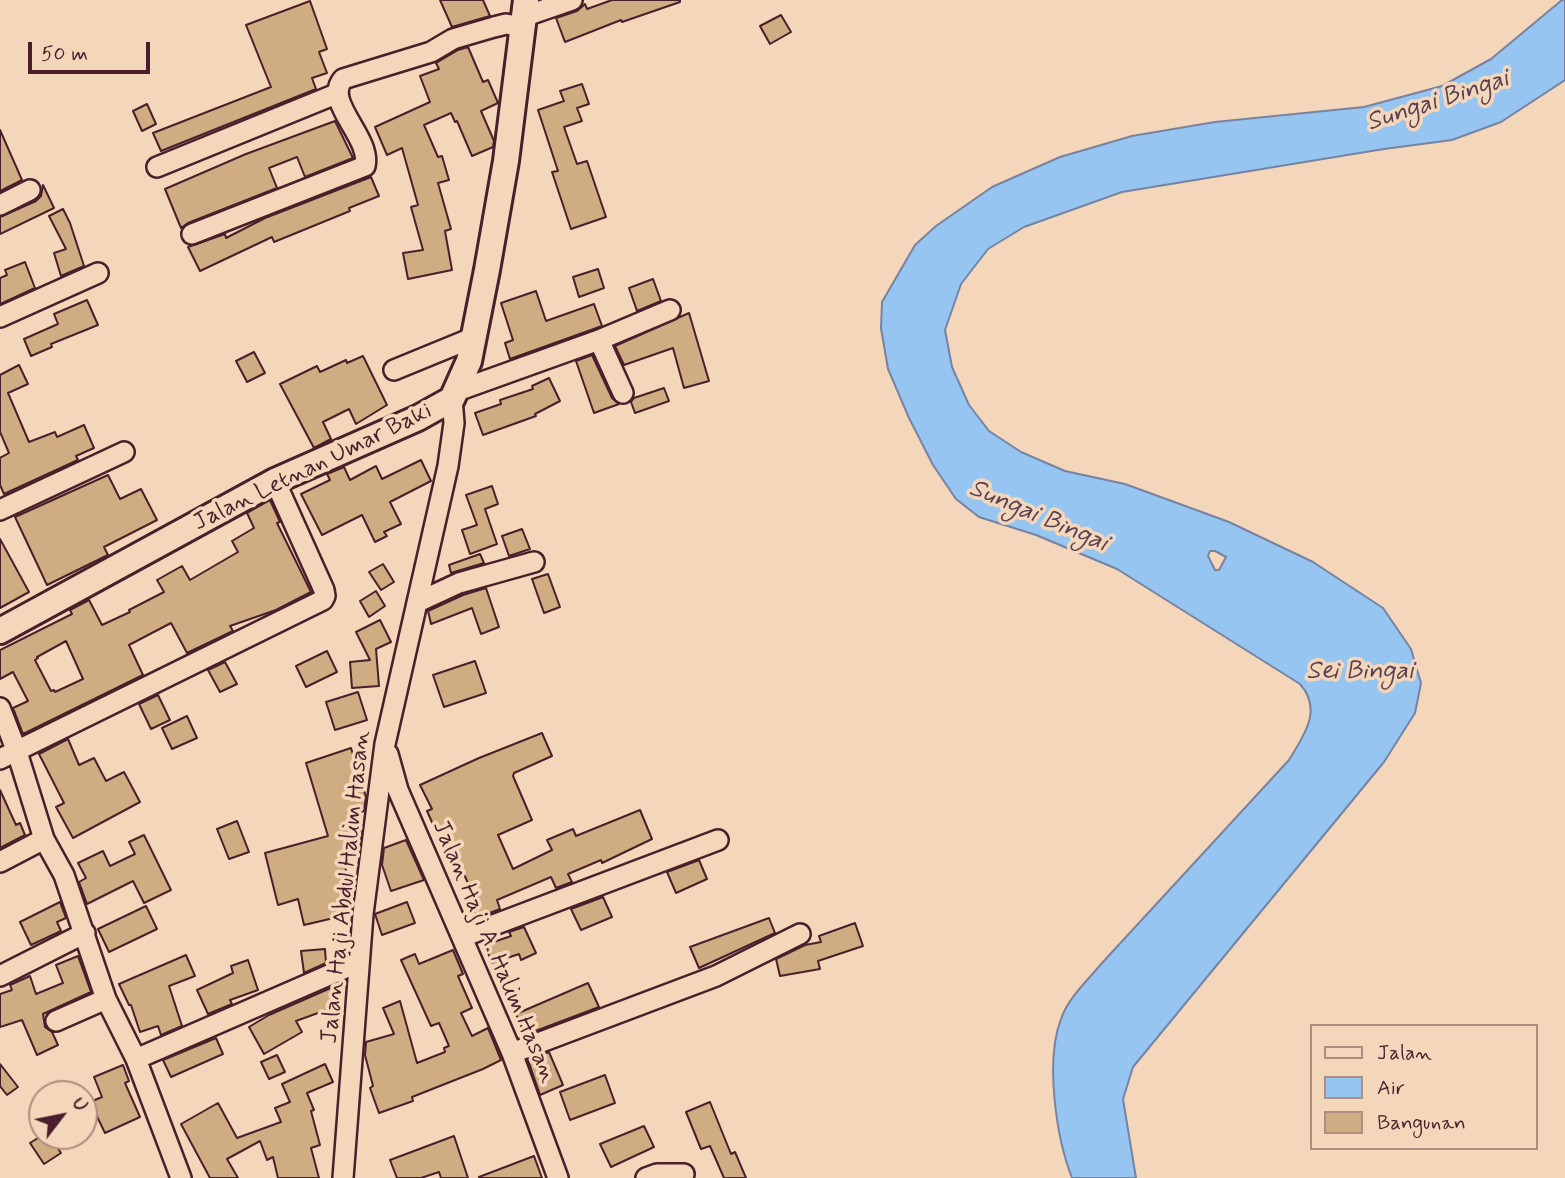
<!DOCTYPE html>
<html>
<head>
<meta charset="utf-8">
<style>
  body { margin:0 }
  #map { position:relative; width:1565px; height:1178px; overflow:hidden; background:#f4d7ba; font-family:Mynerve,sans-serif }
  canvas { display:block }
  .legend { position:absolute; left:1310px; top:1024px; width:228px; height:126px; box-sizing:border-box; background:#f4d7ba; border:2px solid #b08d81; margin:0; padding:9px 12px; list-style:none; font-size:21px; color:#4a1f2b }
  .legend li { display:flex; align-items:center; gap:14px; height:35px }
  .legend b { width:35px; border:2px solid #b08d81 }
  .north { position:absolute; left:28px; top:1080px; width:70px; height:70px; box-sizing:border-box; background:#f4d7ba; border:2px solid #b08d81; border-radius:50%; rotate:58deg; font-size:19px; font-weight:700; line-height:28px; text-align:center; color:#4a1f2b }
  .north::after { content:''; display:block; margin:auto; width:24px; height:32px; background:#4a1f2b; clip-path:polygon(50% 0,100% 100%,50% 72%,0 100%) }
  .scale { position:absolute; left:28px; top:42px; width:122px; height:32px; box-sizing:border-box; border:4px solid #4a1f2b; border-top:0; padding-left:9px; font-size:21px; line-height:24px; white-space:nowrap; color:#4a1f2b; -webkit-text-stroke:5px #f4d7ba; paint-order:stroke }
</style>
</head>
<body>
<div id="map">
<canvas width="1565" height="1178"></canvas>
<ul class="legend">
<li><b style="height:9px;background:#f4d7ba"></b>Jalan</li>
<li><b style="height:19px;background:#95c5f0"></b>Air</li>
<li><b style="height:19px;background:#d0ac82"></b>Bangunan</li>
</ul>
<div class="north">U</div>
<div class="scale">50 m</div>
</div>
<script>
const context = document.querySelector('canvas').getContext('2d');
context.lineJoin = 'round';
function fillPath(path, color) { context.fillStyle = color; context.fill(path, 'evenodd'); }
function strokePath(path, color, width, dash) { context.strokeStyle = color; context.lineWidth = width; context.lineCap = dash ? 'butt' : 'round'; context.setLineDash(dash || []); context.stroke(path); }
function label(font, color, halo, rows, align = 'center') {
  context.font = font + ' Mynerve,sans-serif'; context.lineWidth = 7; context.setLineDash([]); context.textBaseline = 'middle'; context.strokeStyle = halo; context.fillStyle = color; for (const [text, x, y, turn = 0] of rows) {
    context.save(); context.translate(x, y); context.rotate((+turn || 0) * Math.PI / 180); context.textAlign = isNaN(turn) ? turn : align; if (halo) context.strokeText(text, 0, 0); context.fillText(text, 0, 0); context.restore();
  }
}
const water = new Path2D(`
  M1562,0h3v80l-64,42 -49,18 -68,9 -262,43 -98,35 -36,22 -27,35 -16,46 7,37 17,38 20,26 32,21 44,19 60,13 104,38 84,40 70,46 28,41 10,34 -6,30 -31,49 -251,305 -10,32 13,79h-64c-16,-41 -27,-118 -11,-159 7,-21 27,-39 41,-56l187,-203c15,-25 34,-50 11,-76l-183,-115 -81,-34 -57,-18 -23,-18 -23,-34 -24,-47 -21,-49 -7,-41 1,-26 33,-57 21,-19 56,-39 68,-30 72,-21 83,-14 149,-15 78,-21 49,-27zM1210,551h5l11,6 -7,13h-4l-7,-14z`);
const building = new Path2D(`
  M440,0h43l7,16 -38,11z
  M612,0h68v2l-58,20 -1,-2 -56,22 -9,-24 21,-7 8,-7 2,5z
  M310,1l17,48 -8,3 8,21 -15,5 4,11 -155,62 -8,-18 118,-46 -25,-62z
  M781,15l10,17 -21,12 -10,-18z
  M468,47l15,35 5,-2 10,23 -17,8 13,30 -1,6 -21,9 -15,-35 -2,1 -4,-9 -27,12 14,32 4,-1 7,24 -11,3 13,46 -6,2 7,39 -44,9 -5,-26 20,-3 -12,-43 7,-2 -16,-57 -15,7 -12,-28 55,-25 -10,-26 19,-7 -3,-6 22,-13z
  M582,84l7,20 -12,4 5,13 -18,6 13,37 10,-3 19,56 -35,12 -19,-57 6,-1 -20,-61 26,-9 -4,-10z
  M147,104l9,20 -14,7 -9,-20z
  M335,121l18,37 -48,19 -8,-20 -28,11 8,20 -89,35 -7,5 -16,-39 81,-35z
  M0,130l22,50 -22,11z
  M371,177l8,19 -30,12 1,3 -76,31 -2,-5 -72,34 -12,-24 37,-13 1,4 39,-20z
  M43,185l11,23 -54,26v-17l36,-16 5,-5z
  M63,209l7,14 14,43 -23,10 -7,-23 12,-4 -17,-33z
  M25,262l10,26 -35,16v-26l7,-3 -2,-5z
  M598,269l6,19 -25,9 -6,-20z
  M653,279l8,22 -24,10 -8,-23z
  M536,291l10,30 48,-17 8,22 -92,33 -5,-16 8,-3 -12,-37z
  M87,300l11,25 -47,19 1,3 -21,9 -7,-17 34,-15 -4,-10z
  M689,313l20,68 -25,7 -11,-40 -49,17 -9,-19z
  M254,352l11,21 -18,9 -11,-21z
  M592,355l20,43 7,6 -25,9 -18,-52z
  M363,356l24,49 -31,19 -7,-15 -26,13 8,17 -17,9 -34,-64 37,-18 3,6 26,-12 1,3z
  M19,365l9,19 -20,9 21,49 26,-10 2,5 27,-12 10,23 -18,8 2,4 -74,34 -4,-9v-27l9,-5 -9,-21v-57z
  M549,378l11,23 -25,13 1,2 -53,19 -8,-22 26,-9 -1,-4 33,-11 -1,-3z
  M664,388l5,13 -34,12 -4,-11 3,-4z
  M421,460l10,21 -41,21 11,22 -17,8 3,4 -12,6 -13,-27 -40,20 -21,-41 29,-14 -3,-6 17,-7 6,13 26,-14 6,13z
  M108,475l12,24 21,-10 16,31 -53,27 4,8 -61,30 -32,-68z
  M492,486l6,18 -13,5 12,35 -27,10 -8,-24 15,-5 -11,-30z
  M270,500l10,22 -3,1 34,69 -35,18 -46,16 3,5 -46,22 -16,-30 -42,22 14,30 -120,59 -10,-26 15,-7 -15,-29 -13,7v-29l72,-36 -2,-4 19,-10 13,25 28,-13 -1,-2 35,-18 -7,-12 25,-14 8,14 48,-28 -6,-11 22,-13 -7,-15zM66,641l17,38 -28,13 -1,-2 -3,1 -16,-31 3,-2 -1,-1z
  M522,529l8,20 -21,7 -7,-20z
  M0,539l29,53 -29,16z
  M480,554l4,9 -33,10 -2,-8z
  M383,564l11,18 -13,8 -12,-18z
  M548,574l12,33 -16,6 -12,-34z
  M486,588l13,39 -18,7 -9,-26 -41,16 -3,-13 35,-16z
  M376,591l9,15 -16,11 -9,-16z
  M380,620l11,22 -15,7 3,37 -27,2 -2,-26 20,-2 -14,-28z
  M327,651l10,21 -31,15 -10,-21z
  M475,661l11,32 -42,14 -11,-32z
  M225,662l12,22 -17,8 -12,-22z
  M358,692l9,28 -32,10 -9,-28z
  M158,695l12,25 -19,9 -12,-25z
  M187,716l10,22 -25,11 -10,-21z
  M542,733l10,23 -38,17 -1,3 19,44 -34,15 15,34 39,-19 -5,-10 26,-11 3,7 64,-26 12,29 -50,24 -1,-3 -33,14 4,8 -16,6 -5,-11 -54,23 3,9 -23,9 -6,-13 6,-2 -35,-77 -7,3 -8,-18 5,-2 -12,-24 59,-27z
  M68,739l11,26 15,-7 12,23 18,-9 16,30 -67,36 -17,-31 8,-4 -25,-49z
  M351,748l15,49 -2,14 -7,2 4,21 -2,17 -18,3 8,26 -4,1 6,26v7l-47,11 -6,-26 -20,6 -13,-52 63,-17 -22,-73z
  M0,790l16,35 4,-2 5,12 -25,13z
  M237,821l12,31 -20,7 -12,-30z
  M144,835l27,55 -27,13 -11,-22 -46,23 -8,-22 7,-4 -8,-15 25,-12 7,15 25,-12 -6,-12z
  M406,840l18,40 -33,11 -9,-26 2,-17z
  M699,860l8,19 -31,14 -9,-21z
  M603,897l9,20 -31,13 -10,-21z
  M60,902l6,16 -9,4 4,9 -30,14 -11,-23z
  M407,902l8,21 -33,12 -7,-21z
  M146,906l11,23 -48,23 -11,-23z
  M769,918l6,15 -76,35 -9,-21z
  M855,923l8,23 -45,15 2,8 -40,7 -4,-17 29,-14 16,-3 -2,-6z
  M524,927l12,26 -15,7 -2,-6 -27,9 -7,-18 26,-9 -2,-4z
  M325,949l1,14 -22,10 -3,-22z
  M453,950l10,24 -5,2 14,32 -11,5 11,23 16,-8 13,32 -18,9 -71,28 1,4 -34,12 -9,-25 3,-2 -8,-31 1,-13 28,-8 -11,-26 17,-7 17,62 28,-11 -1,-4 5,-2 -10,-23 -8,3 -30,-66 14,-6 4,10z
  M186,955l9,21 -26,10 13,40 -21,9 -3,-9 -18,6 -9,-27h-2l-10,-21z
  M78,956l13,36 -48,22 2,13 7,5 6,13 -21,10 -15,-35 -22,7v-33l12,-4 -2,-5 20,-9 6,18 27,-11 -7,-18z
  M248,960l10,30 -28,10 2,4 -24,10 -11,-24 36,-17 -2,-7z
  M588,983l11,24 -74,28 -9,-21z
  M333,987l7,18 -44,16 6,11 -38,22 -15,-27 20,-12z
  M216,1038l7,16 -52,23 -8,-17z
  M549,1052l14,33 -23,10 -12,-35z
  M277,1055l8,17 -16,7 -8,-17z
  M0,1064l18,23 -11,8 -7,-9z
  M325,1064l8,18 -26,11 7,17 -3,1 9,34 -9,3 8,30h-41l-5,-21 -6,3 -7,-19 -33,18 11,19h-28l-29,-54 37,-21 19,35 44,-16 -6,-14 15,-6 -8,-18z
  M123,1065l6,16 -4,2 15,34 -35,16 -15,-31 12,-5 -8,-20z
  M605,1075l10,28 -45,17 -10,-28z
  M710,1102l21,52 4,-2 11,26h-22l-14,-32 -9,3 -15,-37z
  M644,1126l10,21 -43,20 -11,-23z
  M41,1136h9l11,17 -17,11 -14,-21z
  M454,1136l14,42h-27l-2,-6 -18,6h-24l-7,-18z
  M534,1156l8,22h-63v-1z`);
const minor = new Path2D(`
  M523,17l49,-17
  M157,167l179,-73
  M0,205l30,-15
  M192,234l173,-68c7,-28 -42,-64 -22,-87l88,-27 22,-13 41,-12 12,-3 16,3
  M0,317l98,-44
  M599,340l24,53
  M394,370l78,-32
  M457,391l142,-51 71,-30
  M0,510l124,-58
  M418,602l41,-19 75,-21
  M0,708l17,44 27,87 20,36 42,124 30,60 45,119
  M388,754l10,36 114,263 46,125
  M0,759l323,-159 2,-4 -1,-6 -49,-109
  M0,862l44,-23
  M462,937l256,-97
  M0,976l85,-43
  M56,1021l50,-22
  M512,1053l204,-77 84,-42
  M136,1059l223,-97
  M343,1178l20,-264 22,-170 63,-278 6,-43 -2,-24
  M646,1178l11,-4h27`);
const tertiary = new Path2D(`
  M0,631l275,-150 143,-63 34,-19 17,-38 18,-91 19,-109 20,-161`);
const streetNames = [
  ["Jalan Letnan Umar Baki",313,468,-26],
  ["Jalan Haji Abdul Halim Hasan",347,887,-84],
  ["Jalan Haji A. Halim Hasan",493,952,67]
];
const waterNames = [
  ["Sungai Bingai",1438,102,-18],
  ["Sungai Bingai",1038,517,23],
  ["Sei Bingai",1360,673]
];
fillPath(water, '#95c5f0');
strokePath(water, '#7783a1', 2);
fillPath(building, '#d0ac82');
strokePath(building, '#4a1f2b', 2);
strokePath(minor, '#4a1f2b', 24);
strokePath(tertiary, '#4a1f2b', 30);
strokePath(minor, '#f4d7ba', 19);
strokePath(tertiary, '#f4d7ba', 24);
label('24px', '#4a1f2b', '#f4d7ba', streetNames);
label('italic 26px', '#594052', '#f4d7ba', waterNames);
</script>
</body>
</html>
